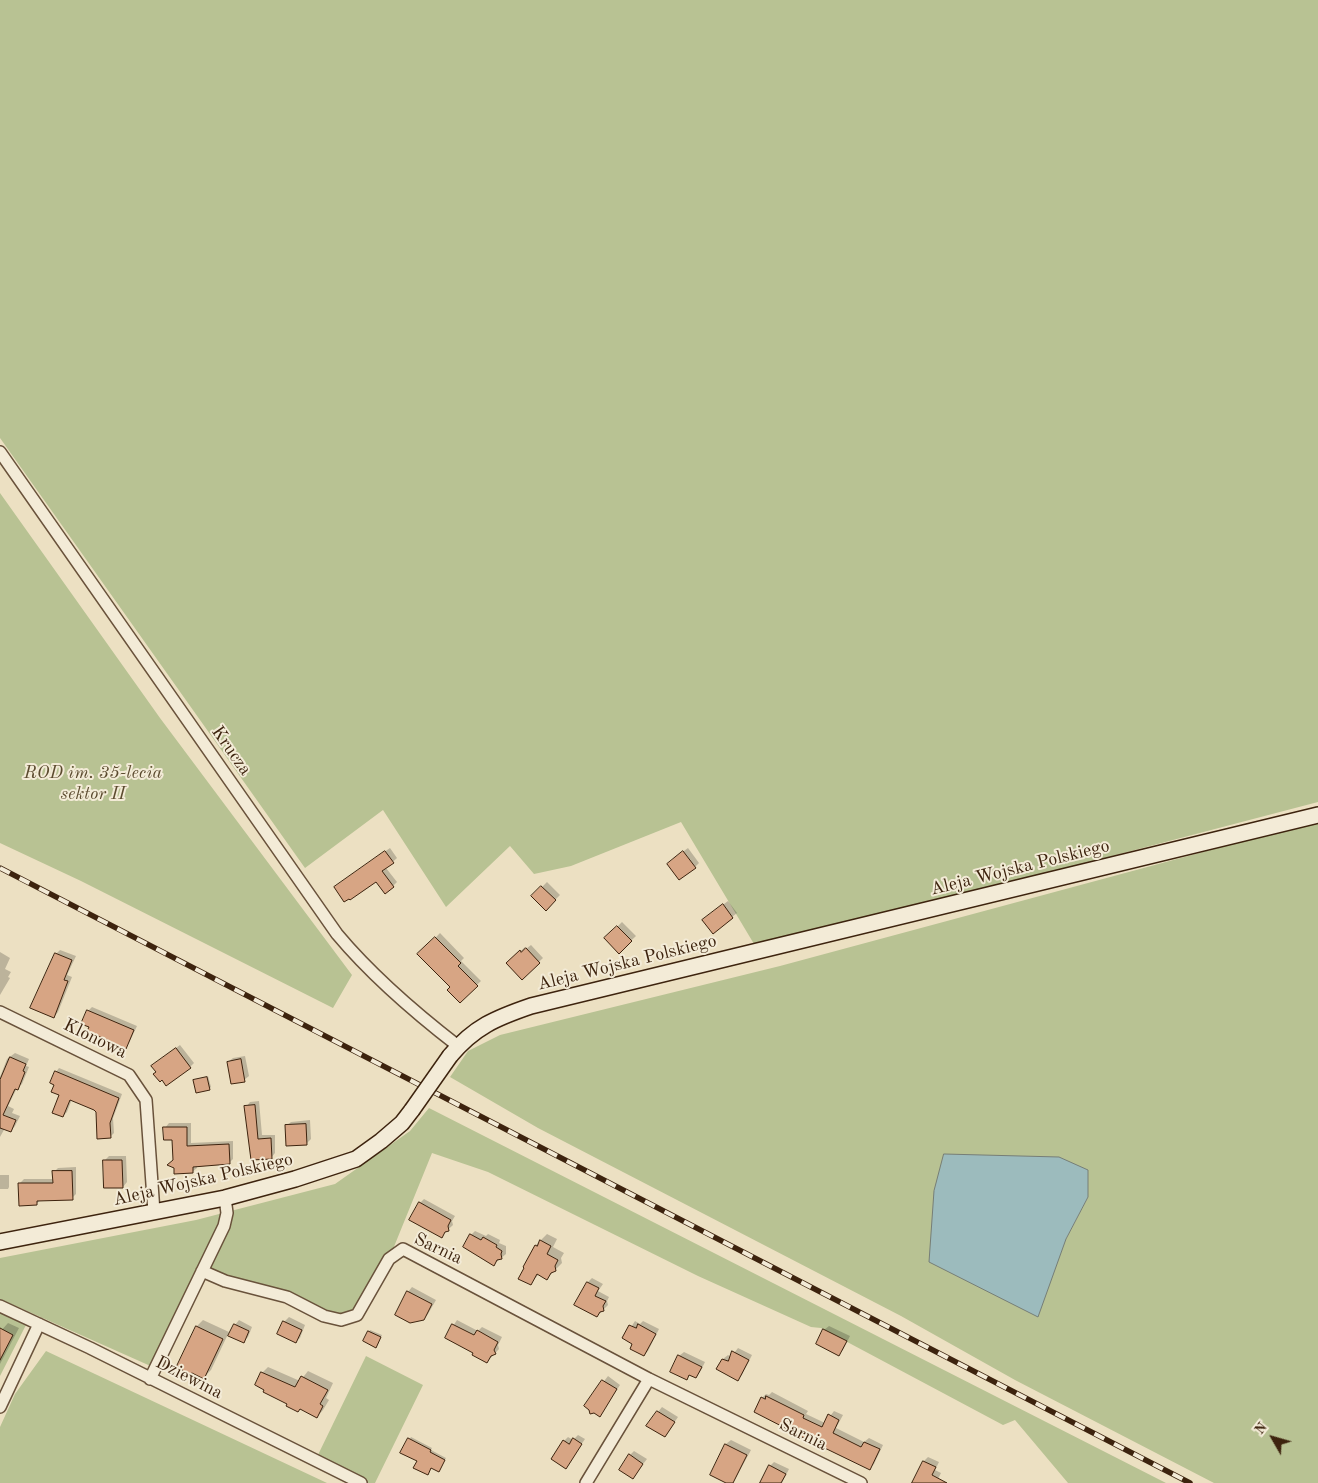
<!DOCTYPE html>
<html>
<head>
<meta charset="utf-8">
<style>
  body { margin:0 }
  #map { position:relative; width:1318px; height:1483px; overflow:hidden; background:#ece0c2; font-family:"Old Standard TT",serif }
  canvas { display:block }
  .north { position:absolute; left:1248px; top:1413px; width:50px; height:50px; -webkit-text-stroke:4px #f3ebd7; paint-order:stroke; rotate:308deg; font-size:14px; font-weight:700; line-height:20px; text-align:center; color:#3d230e }
  .north::after { content:''; display:block; margin:auto; width:18px; height:22px; background:#3d230e; clip-path:polygon(50% 0,100% 100%,50% 72%,0 100%) }
</style>
</head>
<body>
<div id="map">
<canvas width="1318" height="1483"></canvas>
<div class="north">N</div>
</div>
<script>
const context = document.querySelector('canvas').getContext('2d');
context.lineJoin = 'round';
function fillPath(path, color) { context.fillStyle = color; context.fill(path, 'evenodd'); }
function strokePath(path, color, width, dash) { context.strokeStyle = color; context.lineWidth = width; context.lineCap = dash ? 'butt' : 'round'; context.setLineDash(dash || []); context.stroke(path); }
function label(font, color, halo, rows, align = 'center') {
  context.font = font + ' "Old Standard TT",serif'; context.lineWidth = 4; context.setLineDash([]); context.textBaseline = 'middle'; context.strokeStyle = halo; context.fillStyle = color; for (const [text, x, y, turn = 0] of rows) {
    context.save(); context.translate(x, y); context.rotate((+turn || 0) * Math.PI / 180); context.textAlign = isNaN(turn) ? turn : align; if (halo) context.strokeText(text, 0, 0); context.fillText(text, 0, 0); context.restore();
  }
}
const green = new Path2D(`
  M0,0h1318v802l-561,147 -76,-127 -110,44 -37,8 -24,-28 -64,61 -63,-97 -78,58 -305,-430z
  M0,493l160,225 192,257 -19,33 -252,-127 -81,-38z
  M1318,821v662h-104l-199,-103 -114,-64 -363,-188 -88,-51 18,-26 32,-16 280,-69zM944,1154l144,43 -22,42z
  M429,1108l737,375h-98l-53,-63 -12,5 -182,-97 -10,-1 -113,-51 -210,-104 -56,-19 -43,106 -32,56 -16,5 -139,-48 -47,96 -155,-69v-41l196,-38 139,-36 75,-53z
  M0,1311l27,12 -27,53z
  M46,1351l281,132h-327v-56l15,-33z
  M366,1356l57,29 -48,98h-14l-46,-22z`);
const water = new Path2D(`
  M944,1154l115,3 29,13v27l-22,42 -28,78 -109,-55 5,-71z`);
const shadow = new Path2D(`
  M390,848l7,10 -11,10 11,14 -4,4 -16,-6 -37,3z
  M688,848l11,15 -4,4 -22,-8z
  M547,882l13,13 -14,14 -13,-13z
  M728,901l9,12 -5,4 -24,-1z
  M622,922l14,14 -17,16 -13,-14z
  M440,933l24,25 -3,3 20,20 -21,20 -8,-14 -33,-32z
  M531,945l12,13 -21,20 -14,-15 17,-16 1,2z
  M60,950l16,6 -9,19 5,2 -14,35 -4,5 2,-63z
  M0,952l10,6 -5,11 6,3 -3,5 2,1 -10,17z
  M92,1007l45,19 -8,17 -4,4 -35,-21 -2,-15z
  M180,1045l14,18 -4,4 -33,5v-10z
  M15,1053l14,6 -3,7 3,1 -7,17 -5,4 -9,18 6,3 -2,4 8,3 -5,10 -4,5 -6,-3 -5,9v-60l7,-18z
  M245,1056l4,20 -5,4 -16,-18 5,-4z
  M59,1068l63,26 -9,24 1,15 -4,4 -13,-26 -25,-12 -5,13 -4,4 -7,-44z
  M208,1076l3,11 -2,2 -15,-9z
  M259,1101l3,34h13v18l-4,5 -19,1 -6,-52 4,-5z
  M310,1120l1,19 -4,4 -21,-17 5,-4z
  M169,1123h22v20l42,-2v18l-4,4 -32,2v3l-5,4 -18,-13 -1,-20 -8,-11z
  M109,1156h17l1,26 -4,5 -19,-26z
  M76,1167v27l-4,4 -30,1 -6,5 -17,-20 5,-5h30v-7l4,-4z
  M0,1175h9v12l-1,2h-8z
  M424,1199l31,17 -3,5 1,4 -12,11 -21,-33z
  M475,1231l11,5 2,-2 12,6 -1,3 7,3v8l-12,10 -23,-29z
  M547,1234l10,5 -4,8 11,6 -3,5 1,5 -15,15 -8,-4 -9,10 6,-39z
  M592,1278l11,6 -5,7 11,6 -2,4 1,4 -11,11 -21,-11 12,-23z
  M412,1287l24,13 -8,14 -4,5 -16,-27z
  M289,1317l16,8 -5,13 -5,4 -16,-8 5,-12z
  M203,1320l26,12 -18,38 -7,7 -7,-51z
  M239,1320l13,7 -4,10 -4,4 -9,-16z
  M457,1320l21,11 4,-4 20,10 -4,8 1,4 -12,13 -12,-9 -29,-16z
  M635,1321l5,3 3,-3 16,8 -11,22 -4,4 -10,-11 -10,-6z
  M8,1323l11,5 -19,36v-32z
  M829,1326l21,10 -7,14 -4,4 -15,-24z
  M370,1330l12,5 -4,9 -9,-12z
  M738,1348l14,7 -10,20 -4,4 -15,-20 5,-4 3,2z
  M684,1352l21,10 -5,10 -4,5 -5,-3 -5,4 -7,-22z
  M268,1367l32,14 8,-10 25,12 -7,15 3,2 -6,10 -6,7 -28,-14 -27,-30z
  M608,1376l12,9 -20,30 -15,-9z
  M772,1392l36,19 -2,3 19,9 9,-12 9,4 -7,13 28,14 5,-4 14,7 -9,19 -4,4 -75,-36 -33,-34 4,-4 3,1z
  M662,1407l16,10 -13,19 -7,-24z
  M578,1435l7,4 -19,28 -2,-26 4,-4 5,3z
  M411,1437l21,11 -1,2 15,8 -7,13 -8,-4 -2,5 -11,-12 -16,-8z
  M731,1440l20,10 -18,33h-5l-17,-9 15,-30z
  M634,1451l13,8 -14,18 -3,-22z
  M928,1457l11,5 -4,8 6,3 -5,10h-23l11,-22z
  M774,1462l15,7 -7,14h-16l4,-17z`);
const building = new Path2D(`
  M385,851l9,12 -12,8 12,16 -9,7 -9,-12 -26,18 -1,-1 -5,3 -10,-15z
  M683,851l13,17 -17,12 -12,-16z
  M541,886l15,14 -10,11 -15,-15z
  M723,904l10,14 -20,16 -11,-14z
  M617,926l15,15 -13,13 -15,-16z
  M435,937l26,26 -3,3 20,20 -18,17 -13,-13 3,-3 -33,-33z
  M526,948l14,15 -18,17 -16,-17 14,-13 1,2z
  M55,953l17,7 -8,20 4,1 -14,37 -24,-10z
  M87,1010l47,20 -8,19 -39,-18 2,-4 -8,-3z
  M176,1048l15,20 -25,18 -4,-6 -2,2 -7,-8 3,-2 -5,-6z
  M10,1057l16,7 -3,7 2,1 -7,18 -3,-1 -12,26 13,5 -5,12 -11,-4v-48z
  M241,1059l4,23 -14,2 -4,-22z
  M55,1071l64,27 -9,25 1,15 -14,1 -1,-27 -2,-2 -24,-10 -7,17 -11,-4 7,-18 -8,-3 3,-7 -4,-2z
  M207,1077l3,13 -14,3 -3,-13z
  M255,1105l3,34 13,-1 1,21 -21,1 -7,-54z
  M306,1124l1,21 -21,1 -1,-21z
  M163,1127h24v19l42,-2 1,20 -37,3v6l-19,1v-6l-7,-3 6,-5 -1,-20h-8z
  M103,1160h19l1,28h-19z
  M72,1171l1,29 -36,1v4l-18,1 -1,-23h35l-1,-12z
  M419,1202l32,18 -3,6 1,5 -4,1 -3,6 -33,-18z
  M470,1234l11,6 2,-3 14,8 -1,2 6,4 -1,3 1,5 -5,1 -3,6 -31,-19z
  M540,1240l11,6 -4,8 11,6 -3,6 1,5 -5,2 -4,7 -10,-6 -6,11 -13,-6 6,-11 -1,-1 12,-22 2,1z
  M587,1282l12,6 -4,8 11,5 -3,5 1,5 -4,1 -3,5 -23,-12z
  M407,1291l25,13 -8,16 -14,3 -15,-8z
  M283,1321l19,9 -6,13 -19,-9z
  M234,1324l15,7 -5,12 -16,-7z
  M452,1324l22,11 3,-5 21,12 -4,8 2,4 -5,2 -4,7 -15,-8 1,-2 -28,-15z
  M638,1324l18,10 -12,22 -14,-7 2,-5 -10,-6 7,-13 7,3z
  M196,1326l27,13 -19,40 -12,-6 -8,4 -2,-9 -5,-2z
  M0,1328l13,7 -13,25z
  M823,1329l24,12 -8,15 -23,-12z
  M368,1331l13,6 -5,11 -13,-7z
  M732,1351l17,9 -11,21 -22,-12 6,-10 6,2z
  M678,1355l24,12 -6,11 -7,-3 -2,5 -17,-8z
  M261,1372l34,15 6,-11 27,14 -8,14 3,2 -6,12 -17,-9 -2,3 -12,-6 1,-2 -24,-12 1,-2 -9,-5z
  M602,1380l15,9 -17,28 -6,-4 -4,1 -1,-4 -5,-4z
  M766,1396l38,19 -1,3 19,9 6,-13 11,6 -6,13 28,14 3,-5 16,7 -10,21 -68,-33 -1,2 -9,-5 1,-2 -39,-20 7,-15 4,2z
  M657,1411l18,11 -10,15 -19,-11z
  M408,1438l23,12 -1,2 15,8 -6,12 -8,-4 -3,7 -15,-7 4,-7 -17,-8z
  M573,1438l9,6 -16,25 -15,-10 12,-19 6,4z
  M725,1444l22,11 -14,28h-7l-16,-8z
  M629,1454l14,10 -10,15 -14,-9z
  M923,1461l13,6 -4,8 15,8h-35z
  M769,1465l17,9 -5,9h-21z`);
const street = new Path2D(`
  M0,452l337,482c36,43 77,78 121,112
  M0,1012l129,63 17,25 8,112
  M202,1271l23,10 62,16 37,19 17,4 16,-5 32,-56 14,-10 246,130 212,104
  M0,1306l90,42 271,135
  M150,1379l74,-153 3,-13 -2,-15
  M0,1407l39,-83
  M586,1483l63,-104`);
const secondary = new Path2D(`
  M450,1056c24,-29 46,-38 81,-50l787,-191
  M0,1242l225,-44 70,-19 61,-20 25,-18 21,-18 10,-13`);
const rail = new Path2D(`
  M0,868l1190,615`);
const secondaryBridge = new Path2D(`
  M412,1110l38,-54`);
const streetNames = [
  ["Krucza",231,751,55],
  ["Aleja Wojska Polskiego",1020,868,-14],
  ["Aleja Wojska Polskiego",627,963,-14],
  ["Klonowa",95,1039,26],
  ["Aleja Wojska Polskiego",203,1180,-13],
  ["Sarnia",438,1249,25],
  ["Dziewina",189,1378,27],
  ["Sarnia",803,1435,26]
];
const parkNames = [
  ["ROD im. 35-lecia",93,773],
  ["sektor II",93,794]
];
fillPath(green, '#b8c293');
fillPath(water, '#9cbbbd');
strokePath(water, '#767e77', 1);
fillPath(shadow, '#0003');
fillPath(building, '#d7a584');
strokePath(building, '#3d230e', 1);
strokePath(street, '#69523b', 14);
strokePath(secondary, '#3d230e', 18);
strokePath(street, '#f3ebd7', 11);
strokePath(secondary, '#f3ebd7', 15);
strokePath(rail, '#3d230e', 5.5);
strokePath(rail, '#f3ebd7', 4, [11]);
strokePath(secondaryBridge, '#3d230e', 18, []);
strokePath(secondaryBridge, '#f3ebd7', 15);
label('18px', '#3d230e', '#f3ebd7', streetNames);
label('italic 18px', '#5c4b2f', '#f3ebd7', parkNames);
</script>
</body>
</html>
